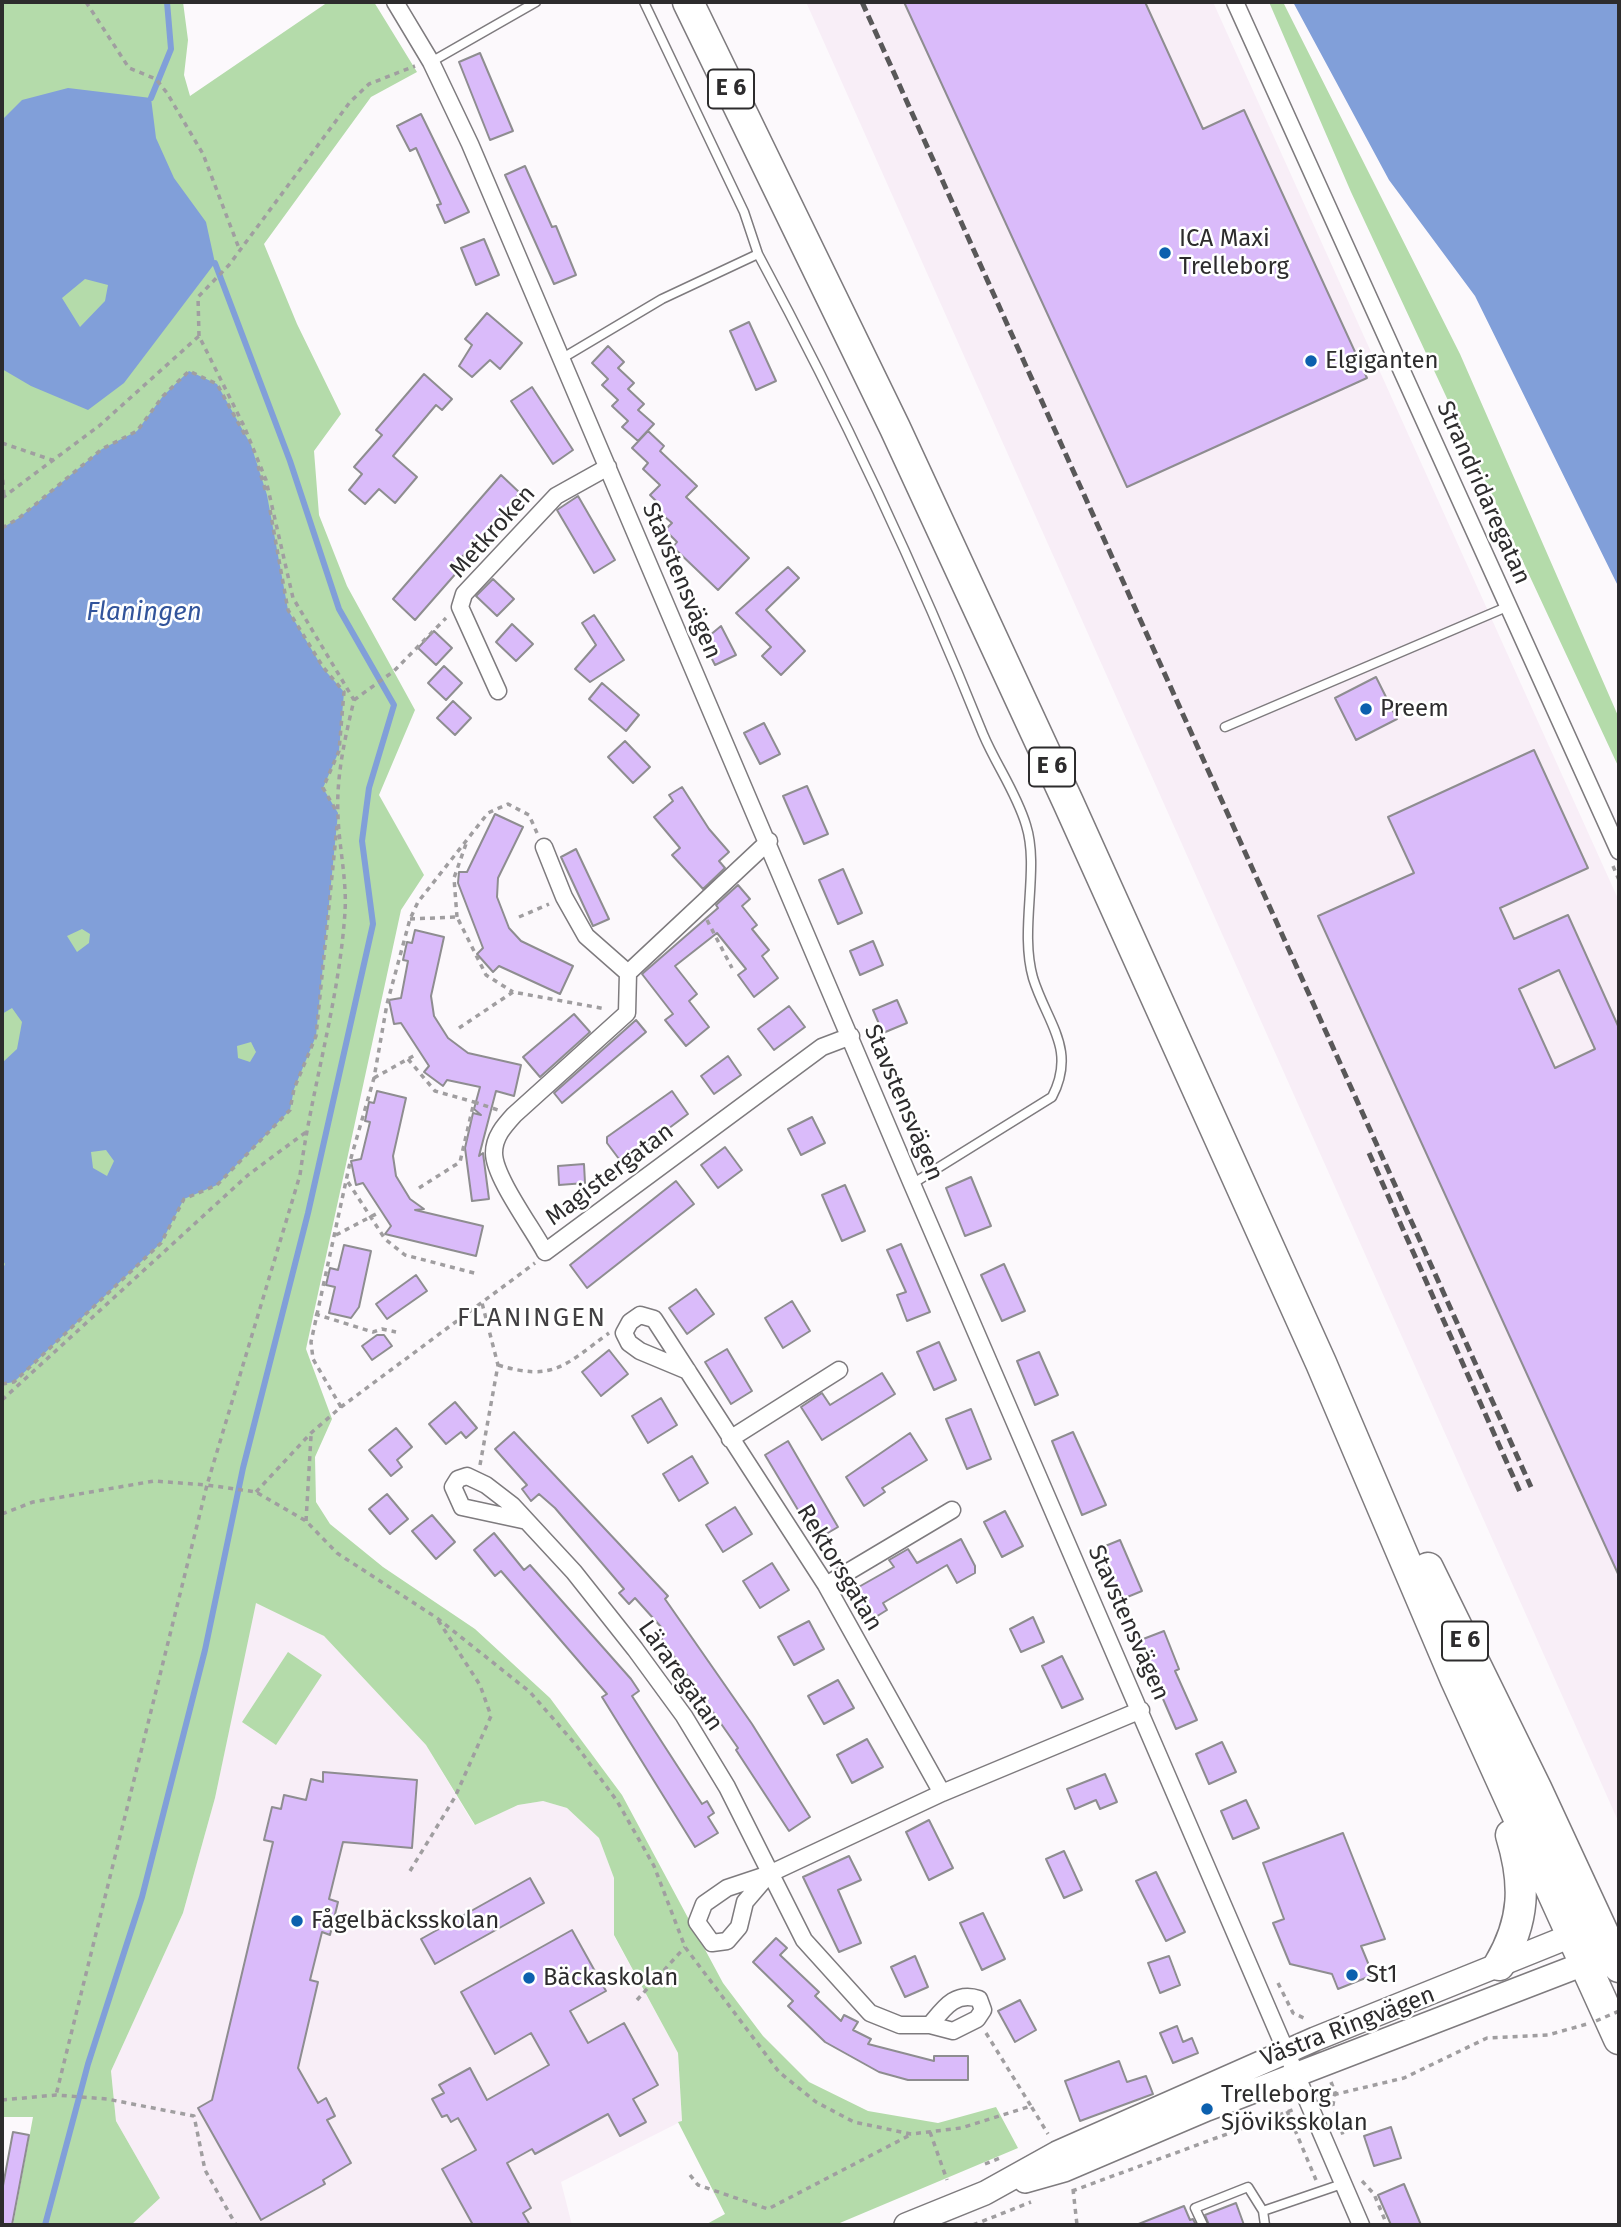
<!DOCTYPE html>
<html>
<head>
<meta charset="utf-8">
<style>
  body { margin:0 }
  #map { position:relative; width:1621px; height:2227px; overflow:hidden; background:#fcf9fc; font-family:"Fira Sans",sans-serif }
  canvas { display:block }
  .frame { position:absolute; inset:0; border:4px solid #2d2c2d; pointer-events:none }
</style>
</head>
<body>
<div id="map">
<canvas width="1621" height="2227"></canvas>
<div class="frame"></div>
</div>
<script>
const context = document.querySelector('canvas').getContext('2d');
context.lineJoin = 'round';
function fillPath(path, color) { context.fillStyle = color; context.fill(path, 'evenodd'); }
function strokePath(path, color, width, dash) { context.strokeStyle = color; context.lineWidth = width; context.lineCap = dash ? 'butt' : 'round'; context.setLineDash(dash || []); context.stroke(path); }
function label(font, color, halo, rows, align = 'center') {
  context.font = font + ' "Fira Sans",sans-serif'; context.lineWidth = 5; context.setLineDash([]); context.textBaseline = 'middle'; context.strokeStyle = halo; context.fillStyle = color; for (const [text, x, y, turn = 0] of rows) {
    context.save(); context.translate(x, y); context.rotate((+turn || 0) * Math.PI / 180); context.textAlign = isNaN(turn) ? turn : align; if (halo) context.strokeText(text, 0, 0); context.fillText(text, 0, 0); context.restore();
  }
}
const built = new Path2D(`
  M806,2h407l406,899v922z
  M255,1602l69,34 102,109 48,80 44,-20 25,-4 24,7 32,30 15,40v58l64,117 4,68 -121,61 11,43h-441l29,-27 -44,-77 -5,-50 72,-158 32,-115z`);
const green = new Path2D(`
  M2,2h181l5,38 -4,35 6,21 138,-94h46l43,70 -46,25 -107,147 33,80 44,90 -27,37 5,64 28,71 68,124 -36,85 45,80 -23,35 -95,439 26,70 -17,38 1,45 14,22 53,43 92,62 75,69 72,97 101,188 40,53 46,46 59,29 70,12 58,-16 22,41 -183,77h-130l20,-11 -47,-92 4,-1 -4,-68 -64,-118v-57l-15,-40 -32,-30 -24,-7 -25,4 -43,20 -49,-80 -102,-109 -68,-33 -41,195 -32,115 -72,158 5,50 44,77 -29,27h-118l20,-108h-31z
  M1269,2h14l177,352 159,364v50l-268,-576z
  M288,1652l34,23 -46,70 -34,-23z`);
const water = new Path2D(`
  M1293,2h326v586l-144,-292 -86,-116z
  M68,88l83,10 5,40 18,40 32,44 9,41 -91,120 -36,27 -57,-24 -29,-17v-249l20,-20zM85,279l23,6 -3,16 -25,26 -18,-29z
  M189,371l28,13 34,61 16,50 21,115 34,57 22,25 -5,59 -16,37 15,25 -22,223 -22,53 -4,21 -73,75 -33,14 -23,44 -147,139 -12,2v-113l3,-7 -3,-5v-196l15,-14 5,-27 -10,-14 -10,6v-486l17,-10 83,-69 35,-18 26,-35zM82,929l8,5 -1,9 -12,9 -10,-16zM251,1042l5,10 -6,10 -12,-4 -1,-12zM106,1150l8,11 -7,15 -14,-8 -2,-16z`);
const stream = new Path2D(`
  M151,98l20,-49 -4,-47
  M45,2225l43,-161 54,-167 63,-247 38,-182 65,-255 65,-289 -11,-83 7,-53 25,-83 -55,-96 -49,-148 -75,-198`);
const building = new Path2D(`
  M904,2h241l58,127 41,-19 123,268 -240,109z
  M480,53l33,78 -23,9 -31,-78z
  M421,114l48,98 -24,11 -8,-18 4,-1 -25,-56 -6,3 -13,-25z
  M525,166l27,61 4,-1 20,49 -22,9 -49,-109z
  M484,239l15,36 -23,10 -15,-37z
  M487,313l35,30 -22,26 -10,-9 -18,17 -13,-11 13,-21 -7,-6z
  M749,322l27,59 -20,9 -26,-59z
  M608,346l16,16 -6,6 16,15 -6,6 16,15 -6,6 16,14 -16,17 -16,-14 6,-6 -16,-15 6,-6 -16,-15 6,-6 -16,-16z
  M424,374l28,25 -10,11 -6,-5 -43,51 24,21 -22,26 -16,-14 -14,15 -16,-14 13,-16 -8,-7 28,-32 -6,-5z
  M532,387l41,63 -20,14 -42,-63z
  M648,431l16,15 -4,5 37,35 -11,11 63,61 -31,32 -45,-43 4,-5 -12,-12 7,-7 -14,-12 4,-4 -12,-12 10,-10 -17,-16 5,-6 -16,-15z
  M501,475l19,18 -67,74 5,4 -43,49 -22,-21z
  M578,496l37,64 -21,13 -37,-63z
  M788,567l11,11 -33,32 39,41 -24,24 -19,-19 9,-9 -35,-34z
  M493,579l21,20 -17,17 -21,-20z
  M594,615l30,45 -34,22 -15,-13 21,-24 -14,-22z
  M512,624l21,20 -17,17 -20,-19z
  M721,626l15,29 -21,10 -12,-24z
  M434,631l18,17 -16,17 -18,-17z
  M444,666l18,17 -16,17 -18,-17z
  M1376,677l21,42 -41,21 -21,-42z
  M602,683l37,32 -13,16 -37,-32z
  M453,701l18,17 -16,17 -18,-17z
  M764,723l16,31 -20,10 -16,-31z
  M625,741l25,26 -17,16 -25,-26z
  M1534,750l54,118 -88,40 14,31 54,-24 51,113v548l-301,-660 96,-43 -26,-56zM1559,970l36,79 -40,19 -36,-79z
  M807,786l21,48 -24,10 -21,-48z
  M682,787l27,42 20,23 -10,9 6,7 -22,21 -31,-34 8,-7 -26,-31 19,-16 -4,-6z
  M495,814l28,13 -25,51 -1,19 12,31 12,13 52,25 -13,28 -61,-28 -6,6 -16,-18 6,-6 -25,-65 1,-11h8z
  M576,849l33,70 -16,7 -32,-69z
  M843,869l19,44 -24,11 -19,-44z
  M738,885l12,14 -8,7 15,19 -5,4 17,21 -7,6 16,22 -24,19 -16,-22 8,-6 -29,-36 -42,33 22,28 -8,7 20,26 -23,19 -21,-26 8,-6 -31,-40 76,-66 -2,-3z
  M415,930l29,7 -13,59 3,20 14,22 20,15 53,12 -7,31 -18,-5 -17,65 4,-3 6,46 -17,2 -7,-53 8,-35 8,2 -7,-6 6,-22 -33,-7 -4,6 -19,-14 5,-6 -28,-43 -7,1 -5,-24 12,-2 7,-37 -5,-1 4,-18 5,1z
  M873,941l10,24 -23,10 -10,-24z
  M897,1000l10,23 -24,10 -10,-23z
  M789,1006l16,21 -31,23 -16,-21z
  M574,1014l16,18 -50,45 -17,-20z
  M636,1020l10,12 -84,71 -8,-10z
  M728,1056l13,19 -27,19 -13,-18z
  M377,1091l29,7 -13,58 3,20 14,23 14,10 -9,1 68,16 -7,30 -91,-22 6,-8 -28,-43 -7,2 -5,-24 10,-2 9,-37 -5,-1 4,-19 5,1z
  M672,1091l16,23 -66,49 -15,-20v-6z
  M812,1117l13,26 -24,12 -13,-26z
  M725,1147l17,23 -24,18 -17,-23z
  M584,1164l1,19 -26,2 -1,-19z
  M971,1177l20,49 -26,10 -19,-48z
  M676,1181l18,23 -107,84 -17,-23z
  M845,1185l20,46 -23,10 -20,-46z
  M901,1244l29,68 -23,9 -10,-26 9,-3 -19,-42z
  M344,1245l27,6 -12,56 -8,11 -22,-5 6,-26 -9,-2 4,-17 8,2z
  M1004,1264l21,47 -23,10 -21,-46z
  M416,1275l11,16 -40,28 -11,-15z
  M696,1289l18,25 -27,20 -18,-26z
  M792,1301l18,30 -27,17 -18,-30z
  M377,1335h7l8,11 -20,14 -10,-14z
  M939,1342l17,38 -22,10 -17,-38z
  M727,1349l25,42 -21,13 -26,-42z
  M609,1350l19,24 -27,22 -19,-24z
  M1039,1352l19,43 -23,10 -18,-44z
  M882,1373l13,21 -73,46 -21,-33 21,-14 8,12z
  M661,1398l16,27 -29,18 -16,-27z
  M455,1402l22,26 -11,10 -5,-6 -15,12 -17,-20z
  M971,1409l20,50 -24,10 -21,-50z
  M396,1428l16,19 -15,13 5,7 -11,9 -22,-26z
  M514,1432l154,164 -3,3 87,125 58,93 -21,14 -53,-81 2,-2 -81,-116 5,-4 -27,-30 -6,6 -10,-11 5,-4 -69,-81 -16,-14 -8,7 -9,-12 5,-4 -32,-36z
  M1073,1432l33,73 -24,10 -30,-74z
  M910,1433l17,27 -45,28 3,4 -21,14 -18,-29z
  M788,1441l50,86 -22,13 -51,-85z
  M692,1456l16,27 -29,18 -16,-27z
  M387,1494l21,25 -18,15 -21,-25z
  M735,1507l17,27 -29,18 -17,-27z
  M1005,1511l18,35 -21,11 -18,-35z
  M432,1515l23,27 -19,17 -24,-28z
  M494,1533l30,37 6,-5 101,114 8,12 -7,5 70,108 5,-3 7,12 -6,4 10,16 -23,14 -93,-150 5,-3 -106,-123 -6,5 -21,-26z
  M961,1539l14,27v7l-18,10 -10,-18 -64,38 4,7 -21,13 -18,-30 46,-26 -5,-7 19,-11 9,14z
  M1120,1540l22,51 -22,9 -22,-51z
  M772,1563l17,27 -29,18 -17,-27z
  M1033,1617l11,25 -23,10 -11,-23z
  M809,1621l15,28 -30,16 -16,-28z
  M1164,1631l15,38 -4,2 22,49 -21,9 -38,-88z
  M1062,1656l21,43 -21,9 -20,-42z
  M838,1680l16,28 -30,16 -16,-28z
  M867,1739l16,28 -31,16 -15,-28z
  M1222,1742l14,30 -27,12 -13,-30z
  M323,1772l94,8 -5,68 -69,-6 -14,57 9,3 -8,33 -8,-3 -12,48 8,2 -20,86 20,35 8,-5 9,18 -8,4 24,43 -28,17 2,4 -64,36 -63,-112 14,-8 61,-258 -9,-2 8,-33 9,2 3,-14 22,5 5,-21 12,3z
  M1105,1774l12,28 -17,7 -4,-9 -21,9 -8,-20z
  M1246,1800l13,28 -26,11 -12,-28z
  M929,1820l24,48 -24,12 -23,-48z
  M1343,1833l42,106 -24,7 12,29 -35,14 -6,-15 -42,-10 -17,-41 11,-4 -21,-56z
  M1064,1851l18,39 -18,8 -18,-39z
  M849,1856l12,24 -23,10 23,53 -22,9 -36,-75z
  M1156,1872l29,60 -19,9 -30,-60z
  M530,1878l14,25 -109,61 -14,-25z
  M983,1913l22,46 -23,11 -22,-47z
  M572,1930l34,61 -36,20 18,32 36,-20 34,62 -25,14 13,23 -26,14 -12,-22 -73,40 -3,-5 -25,14 24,45 -8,5 7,12h-57l-31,-56 34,-19 -18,-32 -7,4 -4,-7 -5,2 -10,-18 12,-6 -5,-8 31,-17 17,32 62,-35 -18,-32 -36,21 -34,-62z
  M776,1938l11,10 -7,7 39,37 -4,4 26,25 3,-6 14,7 -5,8 18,9 -3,5 66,17v-5h34v24h-60l-29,-8 -54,-30 -37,-36 5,-5 -40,-39z
  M915,1956l13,31 -23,10 -14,-30z
  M1169,1956l11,29 -20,8 -12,-30z
  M1020,2000l16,30 -21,12 -17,-31z
  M1177,2026l6,16 9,-4 6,15 -25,10 -13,-30z
  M1119,2061l8,21 19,-6 7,18 -73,27 -15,-40z
  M1391,2127l10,31 -27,8 -10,-30z
  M13,2132l16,3 -17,90h-10v-34z
  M1404,2184l17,41h-30l-13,-30z
  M1236,2203l8,22h-35l-4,-10z
  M1184,2206l6,14 3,-1 3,6h-60z`);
const path = new Path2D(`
  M86,2l43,66 27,11 11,14 36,61 37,97
  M199,336l-1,-39 31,-32 121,-163 19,-18 46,-18
  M2,443l50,17
  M258,466l8,26
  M2,470l2,26
  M2,498l97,-72 100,-90 45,90 22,54 27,118 61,102c-9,38 -18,76 -16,116 1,31 9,64 7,96 -6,90 -33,174 -45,263l-93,310 49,7 50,29 31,32 100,65 93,74 46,53 41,56 37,65 31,81 94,125 37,30 38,20 57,12 50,-6 70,-22 17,28
  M270,510l18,100 35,57 21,25 -5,59 -16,37 14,24
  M2,528l17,-10 83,-69 35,-18 26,-35 26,-25 28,13 29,53
  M354,700l40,-29 52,-53
  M1613,866l6,14
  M457,917l-3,-39 13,-37
  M519,917l30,-13
  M410,919l47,-2 29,58 27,17
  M707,920l25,48
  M459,1028l54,-36 93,17
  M408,1059l27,32 39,11
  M374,1078l41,-23
  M348,1182l37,57 20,16 73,19
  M419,1188l41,-26 14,-60 24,8
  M336,1235l40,-21
  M315,1314l58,18 9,-3 14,3
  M498,1365c56,17 67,0 111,-32
  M2,1384l12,-2 147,-139 23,-44 33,-14 73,-75 4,-21 22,-53 21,-210
  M2,1400l246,-225 58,-43
  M341,1407l-28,-48 -2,-17 40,-184 23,-80 13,-74 23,-85 8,-17 70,-89 20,-9 21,11 8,18
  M480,1465l18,-100 -16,-62
  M256,1492l55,-59 30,-26 194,-144
  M2,1514l31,-12 121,-21 53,4 -151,610
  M306,1521l5,-85
  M410,1871l45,-74 36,-81 -11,-31 -42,-65
  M1278,1983l15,30 13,6
  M637,2000l48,-53
  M986,2033l45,73
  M1331,2082l4,10 -2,13 10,30
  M1324,2097l80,-19 83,-40 61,-3 39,-11
  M2,2100l54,-5 51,4 87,17 11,54 31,55
  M1287,2111l29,69
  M930,2132l17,48
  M985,2164l15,-6
  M690,2175l8,10 70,24 142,-74
  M1362,2181l12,13 13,31
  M1073,2189l4,36
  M1072,2191l223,-82
  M973,2225l58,-23`);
const lane = new Path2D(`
  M644,2l100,210 14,42
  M431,62l105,-60
  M561,359l101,-60 96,-45c84,156 159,316 225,480 13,31 33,58 43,91 14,44 -7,104 7,153 14,45 44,71 19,119l-140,87
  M1225,727l284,-121
  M1263,2211l79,-27
  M1203,2225l-8,-17 53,-21 15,24 2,14`);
const street = new Path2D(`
  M395,2l36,60 39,82 442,1040 449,1041
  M1235,2l384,849
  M498,691l-38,-84 4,-13 92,-98 52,-29
  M544,847l20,50 22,39 42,37 -1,40 -113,102c-10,11 -20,22 -20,38 0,24 39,76 51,99l277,-205 29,-11
  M628,973l141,-132
  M688,1371l-48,-20 -11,-8 -5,-10 6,-11 10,-7 14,4 13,20 159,246 116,208
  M730,1439l109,-69
  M527,1521l-65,-14 -9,-20 5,-8 9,-3 19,9 26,20 62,67 61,77 49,67 43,71 77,153 66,73 30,12h30l23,6 24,-12 6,-9 -4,-11c-24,-8 -35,9 -49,26
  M826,1585l126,-75
  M769,1874l-24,28 -6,25 -12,14 -15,2 -15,-21 7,-18 23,-16 42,-14 173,-81 199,-83`);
const secondary = new Path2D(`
  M1025,2181l39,-11 143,-61 392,-151
  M906,2225l79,-32 72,-40 258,-114 273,-110`);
const highway = new Path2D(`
  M688,2l207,426 173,374 253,561 135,317 163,359
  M1428,1568l108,220 83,179
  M1499,1965c26,-44 27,-81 12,-130`);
const rail = new Path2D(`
  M862,2l669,1485
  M1369,1153l151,339`);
const pathBridge = new Path2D(`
  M1596,2021l23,-10`);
const markers = [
  [1165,253,7,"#0c60ae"],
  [1311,361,7,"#0c60ae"],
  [1366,709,7,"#0c60ae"],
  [297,1921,7,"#0c60ae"],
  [1352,1975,7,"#0c60ae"],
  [529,1978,7,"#0c60ae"],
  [1207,2109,7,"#0c60ae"]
];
const shields = [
  [731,89,46],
  [1052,767,46],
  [1465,1641,46]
];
const shieldNames = [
  ["E 6",731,89],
  ["E 6",1052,767],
  ["E 6",1465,1641]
];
const poiNames = [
  ["ICA Maxi",1179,239],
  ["Trelleborg",1179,267],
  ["Elgiganten",1325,361],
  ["Preem",1380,709],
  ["Fågelbäcksskolan",311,1921],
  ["St1",1366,1975],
  ["Bäckaskolan",543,1978],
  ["Trelleborg",1221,2095],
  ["Sjöviksskolan",1221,2123]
];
const streetNames = [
  ["Strandridaregatan",1483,493,66],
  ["Metkroken",493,532,-48],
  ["Stavstensvägen",681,581,67],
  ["Stavstensvägen",903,1103,67],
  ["Magistergatan",610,1175,-37],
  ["Rektorsgatan",839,1568,59],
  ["Stavstensvägen",1128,1623,66],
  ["Läraregatan",680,1676,55],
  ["Västra Ringvägen",1348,2027,-21]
];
const waterNames = [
  ["Flaningen",144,613]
];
const neighbourhoodNames = [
  ["FLANINGEN",532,1319]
];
fillPath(built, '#f8eef7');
fillPath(green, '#b4dbaa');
fillPath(water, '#819fd9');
strokePath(stream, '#819fd9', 6);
fillPath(building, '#dabbfa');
strokePath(building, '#8e8d90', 2);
strokePath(lane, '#7e7b7e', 11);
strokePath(street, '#7e7b7e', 19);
strokePath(secondary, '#7e7b7e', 26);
strokePath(highway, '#7e7b7e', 33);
strokePath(path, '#a09ea0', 3.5, [5, 5]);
strokePath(lane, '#fff', 8);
strokePath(street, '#fff', 16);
strokePath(secondary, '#fff', 23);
strokePath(highway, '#fff', 30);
strokePath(rail, '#595859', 5, [10, 5]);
strokePath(pathBridge, '#a09ea0', 3.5, [5, 5]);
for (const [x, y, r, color] of markers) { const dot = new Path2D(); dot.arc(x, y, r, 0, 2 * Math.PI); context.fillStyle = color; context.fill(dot); strokePath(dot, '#fff', 2.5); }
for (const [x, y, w] of shields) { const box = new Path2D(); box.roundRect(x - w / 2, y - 19.5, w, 39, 5); context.fillStyle = '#fff'; context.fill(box); strokePath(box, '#2d2c2d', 2); }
label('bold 23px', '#2d2c2d', null, shieldNames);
label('24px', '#2d2c2d', '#fff', poiNames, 'left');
label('24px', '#2d2c2d', '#fff', streetNames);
label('italic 26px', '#32549b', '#fff', waterNames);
context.letterSpacing = '2px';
label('26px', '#424042', '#fff', neighbourhoodNames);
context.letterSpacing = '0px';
</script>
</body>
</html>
